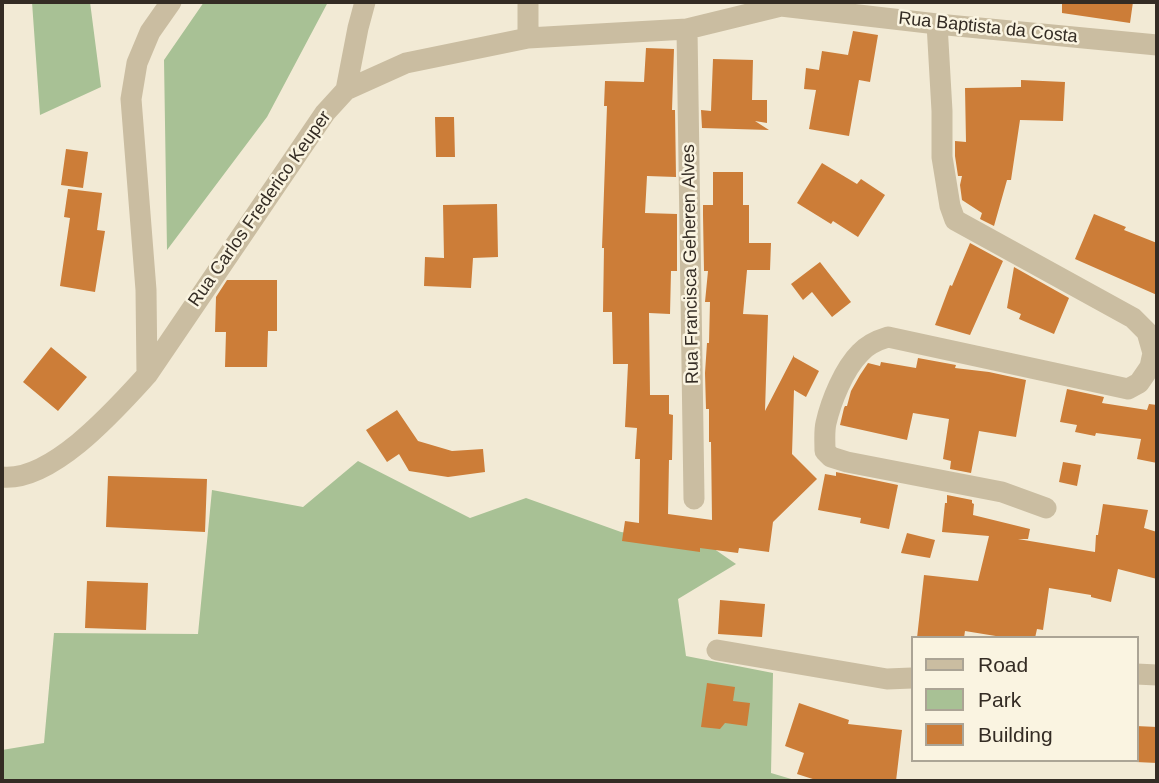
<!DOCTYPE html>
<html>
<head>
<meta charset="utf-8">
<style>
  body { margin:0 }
  #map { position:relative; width:1159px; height:783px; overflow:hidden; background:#f2ead5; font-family:Helvetica,sans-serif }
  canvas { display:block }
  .frame { position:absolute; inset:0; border:4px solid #342c24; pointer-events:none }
  .legend { position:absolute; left:911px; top:636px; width:228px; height:126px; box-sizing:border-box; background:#faf4e1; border:2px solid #aba495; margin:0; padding:9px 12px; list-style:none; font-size:21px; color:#342c24 }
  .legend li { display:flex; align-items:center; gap:14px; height:35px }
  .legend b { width:35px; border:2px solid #aba495 }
</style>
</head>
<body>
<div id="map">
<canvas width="1159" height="783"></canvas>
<div class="frame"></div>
<ul class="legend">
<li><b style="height:9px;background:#cabda1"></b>Road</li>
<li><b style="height:19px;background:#a8c195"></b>Park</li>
<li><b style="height:19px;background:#cc7d38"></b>Building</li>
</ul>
</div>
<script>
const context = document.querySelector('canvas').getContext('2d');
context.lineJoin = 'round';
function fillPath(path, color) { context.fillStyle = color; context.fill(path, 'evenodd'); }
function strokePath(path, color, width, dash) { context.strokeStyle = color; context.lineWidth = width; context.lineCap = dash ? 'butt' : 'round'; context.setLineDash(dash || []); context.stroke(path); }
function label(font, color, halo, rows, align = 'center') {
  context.font = font + ' Helvetica,sans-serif'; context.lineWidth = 5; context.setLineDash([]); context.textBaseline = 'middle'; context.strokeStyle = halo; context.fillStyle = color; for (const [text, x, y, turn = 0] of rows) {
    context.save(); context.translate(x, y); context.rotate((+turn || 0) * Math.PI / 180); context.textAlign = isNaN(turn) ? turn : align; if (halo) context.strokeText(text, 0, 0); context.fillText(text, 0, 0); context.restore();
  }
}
const green = new Path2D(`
  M32,2h58l11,85 -61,28z
  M204,2h124l-61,115 -100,133 -3,-190z
  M358,461l112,57 56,-20 95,34 86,12 29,20 -58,35 8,57 87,17 -2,100 27,8h-796v-31l42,-7 10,-110 144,1 14,-144 91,17z`);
const building = new Path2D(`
  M1062,2h71l-3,21 -68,-10z
  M853,31l25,4 -8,47 -11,-2 -10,56 -40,-7 7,-39 -12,-1 2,-21 13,2 3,-19 26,4z
  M646,48l28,1 -2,61h3l1,67 -29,-1 -2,37 32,1v57h-6l-1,43 -21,-1 1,82h19v19l4,1 -1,45h-3l-1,54 44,6 -1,-78h-2v-33h-3l-1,-36 2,-30h2l1,-41h-5l3,-31h-4l-1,-56v-10h10v-33h30v33h6v38h22l-1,27h-23l-4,44 25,1 -3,96 29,-56v2l25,14 -13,26 -12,-7 -2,64 25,25 -44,43 -4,30 -30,-4 -1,5 -38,-5v4l-78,-11 3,-20 14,2 1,-64h-5l2,-31 -12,-1 3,-63h-15l-1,-52h-9l1,-64h-2l5,-142h-3l1,-25 39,1z
  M713,59l40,1 -1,40h15v23l-12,-2 14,9 -67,-2 -1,-18 10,1z
  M1021,80l44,2 -2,39 -43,-1 -9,60h-4l-13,46 -14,-7 2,-6 -20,-13 -2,-15 2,-9h-4l-3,-20v-15l11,1 -1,-54 56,-1z
  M435,117h19l1,40h-19z
  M66,149l22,3 -5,36 -22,-3z
  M822,163l35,21 4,-5 24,16 -27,42 -25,-16 -2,3 -34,-21z
  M68,189l34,4 -5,37 8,1 -10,61 -35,-6 10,-68 -6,-1z
  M497,204l1,53 -25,1 -2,30 -47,-2 1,-29 19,1 -1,-53z
  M1094,214l32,13 -2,3 33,13v52l-82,-36z
  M970,243l33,18 -33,74 -35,-10 15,-40 2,1z
  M820,262l31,40 -19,15 -20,-25 -9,8 -12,-16z
  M1014,267l55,31 -15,36 -35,-15 2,-5 -14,-6z
  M227,280h50v51h-9l-1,36h-42l1,-35h-11l1,-35z
  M51,347l36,30 -29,34 -35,-29z
  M918,358l38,7 -1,3 34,4 37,8 -10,57 -37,-6 -8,42 -21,-4 1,-8 -8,-2 6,-40 -36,-6 -6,27 -67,-15 4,-17 1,-2h2l4,-15 9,-16 8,-12 12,3 1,-4 35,6z
  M1067,389l37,8 -2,6 45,7 2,-6 8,1v58l-20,-4 4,-20 -45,-6 -1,3 -20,-4 2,-7 -17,-3z
  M397,410l21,31 34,10 31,-2 2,23 -37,5 -39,-6 -10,-17 -12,8 -21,-32z
  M1063,462l18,3 -4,21 -18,-4z
  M836,472l62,13 -9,44 -29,-6 1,-5 -43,-8 7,-36 11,2z
  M108,476l99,3 -2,53 -99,-5z
  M947,495l25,5v3l2,1 -1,11 57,14 -2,10h-10l77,13 1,-17h2l5,-31 45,6 -4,18 13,4v47l-39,-10 -7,33 -20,-5v-2l-42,-7 -6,42 -6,-1 -2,9h-27l-43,-7 -1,7h-47l7,-63 54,6 11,-45 -47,-4 3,-29h2z
  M907,533l28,7 -5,18 -29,-5z
  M87,581l61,2 -2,47 -61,-2z
  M720,600l45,4 -3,33 -44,-3z
  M707,683l28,4 -2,14 17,2 -3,23 -22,-3 -5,6 -19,-2z
  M799,703l50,17 -1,4 54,6 -6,51h-77l-22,-7 7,-21 -19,-7z
  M1136,726l21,1v36l-21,-1z`);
const minor = new Path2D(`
  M937,24l5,87v46l8,49 5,14 178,98 14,14 6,21 -3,14 -11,16 -11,6 -240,-52c-10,3 -21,8 -28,16 -16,16 -29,48 -34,70 -2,8 -1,19 -1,28l6,6 16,5 155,30 44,16
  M687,29l7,470
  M528,38v-36
  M346,90l12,-62 7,-26
  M147,375l-1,-85 -15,-191 6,-36 13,-31 21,-30
  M2,477c50,5 114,-68 145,-102l178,-262 21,-23 60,-27 122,-25 159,-9 94,-23 156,18 220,21
  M717,650l170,29 25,-1
  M1136,674l21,1`);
const streetNames = [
  ["Rua Baptista da Costa",988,28,6],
  ["Rua Carlos Frederico Keuper",260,209,-55],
  ["Rua Francisca Geheren Alves",691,264,-91]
];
fillPath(green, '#a8c195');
fillPath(building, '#cc7d38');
strokePath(minor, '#cabda1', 21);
label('18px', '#342c24', '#faf4e1', streetNames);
</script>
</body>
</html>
